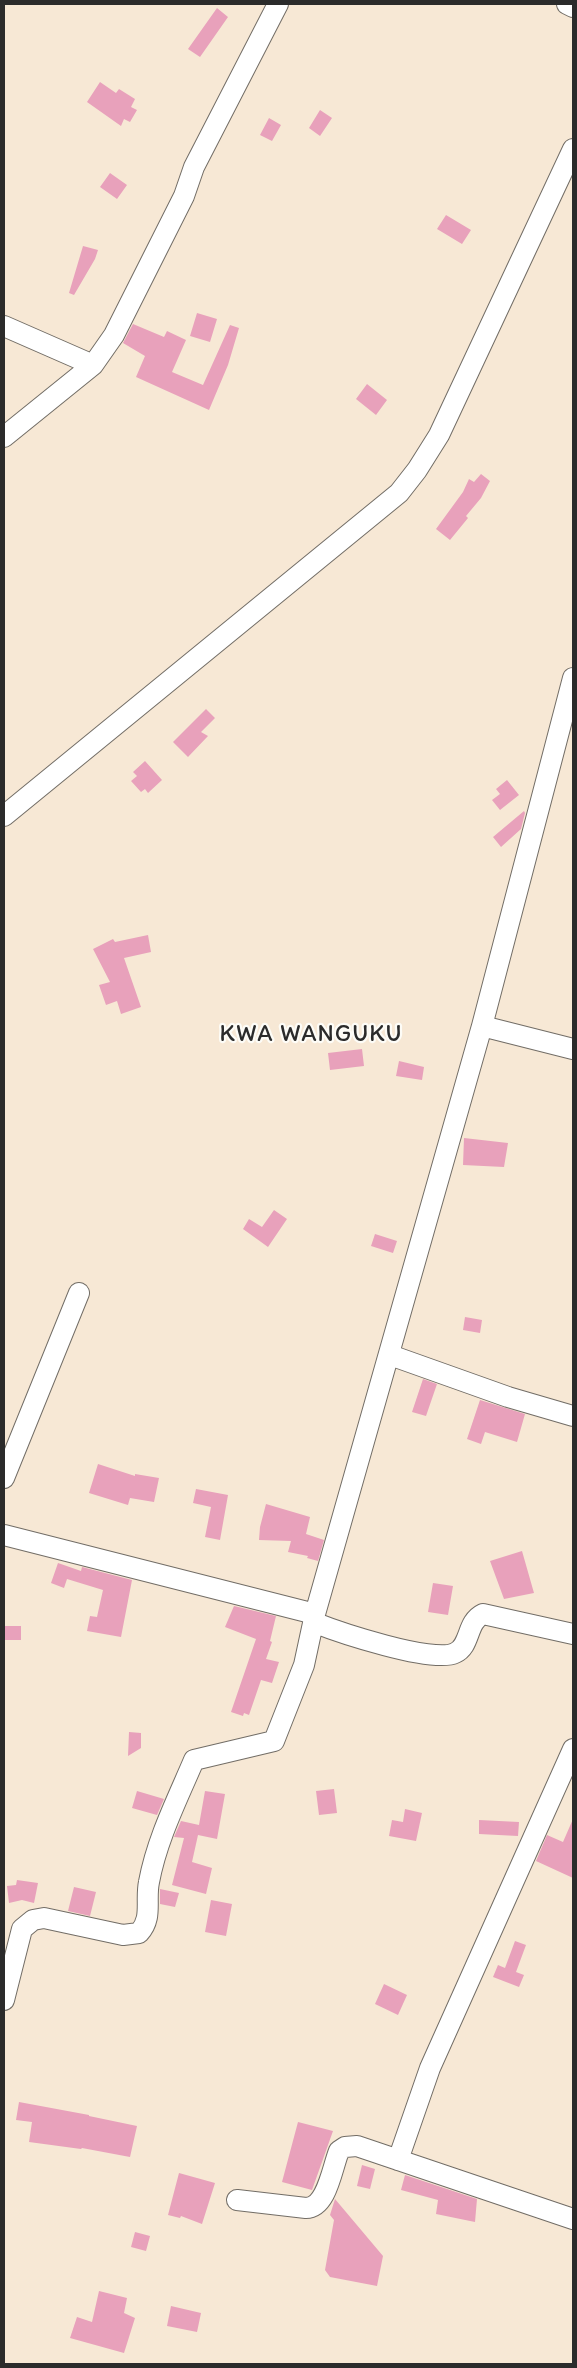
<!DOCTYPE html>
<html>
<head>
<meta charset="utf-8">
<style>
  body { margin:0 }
  #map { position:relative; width:577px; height:2368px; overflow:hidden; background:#f7e8d5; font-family:Itim,sans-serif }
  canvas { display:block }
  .frame { position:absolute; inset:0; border:5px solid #2b2b2b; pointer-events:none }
</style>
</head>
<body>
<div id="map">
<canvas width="577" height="2368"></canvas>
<div class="frame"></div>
</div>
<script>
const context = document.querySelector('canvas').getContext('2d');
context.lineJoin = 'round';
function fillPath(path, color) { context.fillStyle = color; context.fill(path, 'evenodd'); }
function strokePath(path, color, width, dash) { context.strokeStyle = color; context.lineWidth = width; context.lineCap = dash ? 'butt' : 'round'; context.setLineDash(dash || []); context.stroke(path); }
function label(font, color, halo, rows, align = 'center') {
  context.font = font + ' Itim,sans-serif'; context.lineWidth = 4.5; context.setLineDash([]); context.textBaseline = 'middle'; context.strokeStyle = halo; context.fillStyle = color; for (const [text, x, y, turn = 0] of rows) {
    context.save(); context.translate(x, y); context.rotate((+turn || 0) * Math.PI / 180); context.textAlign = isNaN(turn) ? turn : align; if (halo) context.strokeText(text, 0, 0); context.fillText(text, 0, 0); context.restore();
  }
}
const building = new Path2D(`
  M217,8l11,9 -28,40 -12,-8z
  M100,82l16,11 3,-4 16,10 -4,8 6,3 -7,12 -6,-3 -3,7 -34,-24z
  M320,110l12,8 -12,18 -11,-8z
  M269,118l12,7 -9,16 -12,-6z
  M110,173l17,12 -10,14 -17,-12z
  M446,215l25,15 -9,14 -25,-15z
  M83,246l15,4 -3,9 -21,36 -5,-2z
  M197,313l20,6 -7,23 -20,-6z
  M133,324l31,13 3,-6 19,9 -14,32 31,13 27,-60 9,3 -11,37 -19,45 -73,-33 9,-21 -22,-13z
  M367,384l20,16 -11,15 -20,-16z
  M481,474l9,7 -9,17 -15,18 2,2 -18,22 -14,-11 27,-37 6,-13 5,3z
  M206,709l9,9 -14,14 7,4 -20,21 -15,-15z
  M145,761l17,19 -14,13 -3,-4 -4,3 -10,-11 6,-5 -4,-4z
  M507,780l12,15 -19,15 -8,-10 8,-6 -4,-5z
  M524,811l1,2 -4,16 -20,18 -8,-10z
  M148,935l3,17 -27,6 17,49 -20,7 -4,-13 -11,4 -7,-20 11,-3 -17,-33 20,-10 2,3z
  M362,1049l2,17 -34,4 -2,-17z
  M399,1061l25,6 -2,13 -26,-4z
  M464,1138l44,5 -4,24 -41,-2z
  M274,1210l13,9 -19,28 -25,-18 6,-10 13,8z
  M375,1234l22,7 -4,12 -22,-7z
  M465,1317l17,3 -2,13 -17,-3z
  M423,1379l14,5 -11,32 -14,-4z
  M480,1400l45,14 -8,28 -32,-10 -4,12 -14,-5z
  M98,1464l37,12v-2l24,4 -5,24 -24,-4 -2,7 -39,-12z
  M196,1489l32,6 -8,45 -15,-3 6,-30 -18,-4z
  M266,1504l44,13 -4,17 18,6 -6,21 -11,-3 1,-2 -20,-4 3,-11 -32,-1 1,-13z
  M522,1551l12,42 -30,6 -14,-38z
  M58,1563l23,8 1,-4 50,13 -11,57 -34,-6 3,-15 7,1 6,-27 -36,-11 -3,9 -13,-5z
  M433,1583l20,3 -5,29 -20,-3z
  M234,1606l42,10 -6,25 2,1 -6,17 13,3 -7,21 -11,-3 -12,35 -5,-2 -1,3 -12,-4 25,-73 -31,-12z
  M4,1626h17v14h-17z
  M129,1732l12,1v15l-13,8z
  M334,1789l3,24 -18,2 -3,-24z
  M137,1791l27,8 -7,16 -25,-7z
  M205,1791l20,3 -8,45 -19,-4 -6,27 20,6 -6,26 -34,-9 12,-47 -10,-1 7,-16 18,4z
  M405,1809l17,4 -6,28 -27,-5 3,-16 11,2z
  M573,1819v59l-37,-17 11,-26 16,7z
  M479,1820l40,2 -1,14 -39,-2z
  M17,1880l21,3 -4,20 -12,-3 -13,3 -2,-17 9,-1z
  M74,1887l22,5 -6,24 -22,-5z
  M160,1889l19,4 -4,14 -15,-3z
  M211,1900l21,4 -6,32 -21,-4z
  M515,1941l11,4 -10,27 8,3 -5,12 -26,-10 5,-12 7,3z
  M384,1984l23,11 -9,20 -23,-11z
  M19,2102l70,13v1l48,10 -7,31 -48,-9 -1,1 -52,-7 3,-20 -16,-2z
  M298,2122l35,9 -21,59 -30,-8z
  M362,2165l13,4 -5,20 -13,-3z
  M179,2173l36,10 -13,41 -21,-8 -1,2 -12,-3z
  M405,2175l72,24 -2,23 -39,-8 2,-14 -37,-10z
  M335,2199l48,57 -6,30 -47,-9 -5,-7 9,-50 -4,-5z
  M135,2232l15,4 -4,15 -15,-4z
  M99,2291l28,7 -3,15 11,5 -11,35 -54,-15 7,-21 15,5z
  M171,2306l30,7 -4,19 -30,-6z`);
const street = new Path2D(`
  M567,4l6,3
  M4,326l89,39
  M4,437l89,-72 21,-30 70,-139 10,-29 84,-163
  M4,816l395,-323 18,-23 22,-35 134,-286
  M482,1026l91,23
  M390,1355l118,42 65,19
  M4,1478l75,-185
  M4,1535l311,79
  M313,1622c25,10 120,42 142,31 16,-7 11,-31 28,-39l90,20
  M4,2000l18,-71 11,-9 11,-2 79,17 16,-2c14,-15 6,-32 10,-51 8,-43 28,-82 45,-122l80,-19 30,-76 11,-51 167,-588 91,-348
  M398,2160l32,-92 143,-319
  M237,2200l69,8c21,0 26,-40 33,-57l6,-4 12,-1 216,73`);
const quarterNames = [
  ["KWA WANGUKU",311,1035]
];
fillPath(building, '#e8a1bb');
strokePath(street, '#726d66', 22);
strokePath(street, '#fff', 20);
context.letterSpacing = '1px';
label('24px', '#2b2b2b', '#fdfcf7', quarterNames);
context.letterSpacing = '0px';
</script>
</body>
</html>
